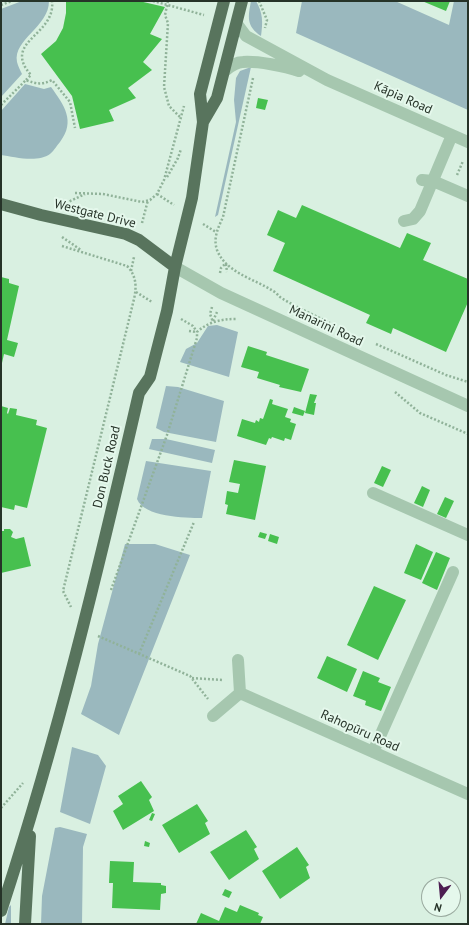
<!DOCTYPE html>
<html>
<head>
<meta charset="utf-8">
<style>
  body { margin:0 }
  #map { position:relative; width:469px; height:925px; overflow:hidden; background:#d9f0e1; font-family:"PT Sans",sans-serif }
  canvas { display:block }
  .frame { position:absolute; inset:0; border:2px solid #263328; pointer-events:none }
  .north { position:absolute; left:421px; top:877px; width:40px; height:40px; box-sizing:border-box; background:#e5f8ec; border:1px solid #99a99e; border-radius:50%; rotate:196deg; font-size:11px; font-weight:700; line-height:16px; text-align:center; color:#263328 }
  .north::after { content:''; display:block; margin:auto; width:14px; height:18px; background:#4d1e52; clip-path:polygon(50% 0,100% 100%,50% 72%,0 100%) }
</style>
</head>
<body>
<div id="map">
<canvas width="469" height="925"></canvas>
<div class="frame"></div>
<div class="north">N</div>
</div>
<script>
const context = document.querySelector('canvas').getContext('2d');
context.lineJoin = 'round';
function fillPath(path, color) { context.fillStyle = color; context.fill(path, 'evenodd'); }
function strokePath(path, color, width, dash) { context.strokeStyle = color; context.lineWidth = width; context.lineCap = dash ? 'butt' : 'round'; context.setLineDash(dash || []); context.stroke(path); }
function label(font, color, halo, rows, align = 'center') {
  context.font = font + ' "PT Sans",sans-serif'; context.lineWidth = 4; context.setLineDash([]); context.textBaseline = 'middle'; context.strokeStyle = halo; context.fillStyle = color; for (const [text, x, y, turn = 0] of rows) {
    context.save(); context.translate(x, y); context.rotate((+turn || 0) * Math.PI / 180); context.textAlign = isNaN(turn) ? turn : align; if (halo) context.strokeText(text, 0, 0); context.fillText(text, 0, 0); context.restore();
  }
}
const green = new Path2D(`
  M22,1h27c0,26 -36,38 -32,61 1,4 3,8 5,12l-21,23v-88z
  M251,1h5c7,12 7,21 5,35 -15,-10 -13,-19 -10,-35z
  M302,1h93l54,24 5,-24h14v109l-172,-77z
  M251,67l-33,148 -3,2 21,-95 -2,-22 2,-22 4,-7z
  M25,84l19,5 7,-2c13,18 25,34 9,55 -3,3 -6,9 -10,12 -12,9 -36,3 -49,1v-44z
  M217,325l21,7 -9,45 -49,-15 6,-13 11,-6 11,-17z
  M166,386l12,1 46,14 -8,41 -52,-10 -8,-4z
  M152,439h14l49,11 -3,13 -63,-14z
  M146,461l65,10 -9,47c-17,0 -58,-1 -65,-19z
  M125,544h30l35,11 -71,180 -38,-21 10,-28 7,-42z
  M72,747l26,8 8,11 -16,58 -30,-12z
  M60,827l27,7 -4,13 -1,77h-41l1,-28 13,-68z
  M11,905v19h-6l4,-17z`);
const building = new Path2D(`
  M66,1h73l26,6 -15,27 12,5 -19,23 9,8 -24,18 8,10 -27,12 5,11 -34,8 -8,-33 -31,-42 15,-13 7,-13 3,-15z
  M422,1h28l-4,10z
  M258,98l10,2 -3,10 -9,-2z
  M302,205l98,43 7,-15 24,10 -8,17 45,19v23l-22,50 -53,-24 -2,6 -25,-11 4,-8 -97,-44 12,-28 -18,-8 11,-25 18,8z
  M1,277l8,2v4l10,3 -12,54 11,3 -4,14 -10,-3 -2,9z
  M248,346l19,6 -1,3 43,14 -8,23 -22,-5 1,-2 -23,-7 2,-6 -18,-5z
  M310,394l7,1 -3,8h2l-2,12 -9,-2z
  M270,399l3,1 -1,4 16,5 -3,8 6,2 -1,3 6,2 -5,16 -6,-2 -1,3 -12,-4 -1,2 -2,-1 -3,7 -29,-9 5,-17 13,4 1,-3 3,2 1,-4 3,1z
  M1,406l7,2 -1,5 1,1 2,-6 7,1 -1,6 21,5 -1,5 11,3 -20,80 -12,-3 -1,5 -13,-3z
  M294,407l11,4 -2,5 -11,-3z
  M234,460l32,6 -11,54 -29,-6 2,-9 -3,-1 2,-13 11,2 2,-9 -11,-2z
  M382,466l9,4 -8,17 -9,-4z
  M422,486l8,4 -7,17 -9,-4z
  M445,497l9,4 -8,17 -9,-4z
  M4,529h6l3,3 -2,5 5,2 8,-2 7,29 -30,7v-42h3z
  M260,532l7,2 -2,5 -7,-2z
  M270,534l9,3 -2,7 -9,-3z
  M416,544l17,8 -12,28 -17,-7z
  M436,552l14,6 -13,32 -15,-7z
  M374,586l32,14 -28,60 -31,-15z
  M327,656l30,13 -10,23 -30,-14z
  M363,671l17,7 -2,4 13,5 -10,24 -16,-6 1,-4 -13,-5z
  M141,781l11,16 -3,3 5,11 -31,19 -10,-19 10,-7 -5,-8z
  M197,804l11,17 -3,2 5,11 -31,19 -17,-28z
  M152,813l3,1 -3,7 -3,-1z
  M246,830l11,17 -3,2 5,10 -30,21 -19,-28z
  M145,841l5,2 -1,4 -5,-1z
  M297,847l12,18 -3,2 4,11 -30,21 -18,-28z
  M110,861l24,1 -1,20 28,1v2l5,1v7l-5,1 -1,16 -48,-2 1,-25h-4z
  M225,889l7,3 -3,6 -7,-3z
  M240,905l19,8 -1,2 5,2 -3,7h-64l5,-11 18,8 6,-14 12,5z`);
const path = new Path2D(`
  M153,1l51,14
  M168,1l-3,14 3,8 -4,64 5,19 12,12
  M259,1l8,19 -2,8
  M1,5l11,-4
  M253,78l-30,139c-5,11 -10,21 -6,33 9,23 38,29 56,41 4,2 6,6 10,8 15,9 31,16 47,24
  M26,80l5,-5c-30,-34 25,-39 21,-74
  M1,105l25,-25c10,4 16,5 26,0l18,22 5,26
  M457,175l6,-14
  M167,177l11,-19 3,-9
  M75,193l28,1 39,8 8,-2 7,-6 7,-14 20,-74
  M157,194l17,11
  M66,203l19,-9
  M142,223l6,-23
  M203,224l13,8
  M62,237l19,13
  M62,246l65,20c9,9 10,20 7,33l-71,292 8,16
  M226,264l1,8
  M131,271l3,-14
  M220,273l1,-5 5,-5
  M136,292l16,10
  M212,307l-2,7 3,8
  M181,319l12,7 4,6
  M213,321l4,-9
  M189,331l7,1
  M376,344l70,31 22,7
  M395,392l25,21 48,21
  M111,590l56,-155 30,-97v-6c11,-10 24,-13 39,-13
  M98,636l92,40 18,23
  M139,654l55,-132
  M192,678l30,2
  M1,808l22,-25`);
const minor = new Path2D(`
  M237,24l9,12 81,44 141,62
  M226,70c5,-4 10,-8 17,-8 14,-1 42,4 56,9
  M422,180l11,1 35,15
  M404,221l9,-2 7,-8 32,-76
  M175,267l46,26 247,113
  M373,493l95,42
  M240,693l228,101
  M213,716l27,-23 -2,-33
  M373,752l80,-180`);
const major = new Path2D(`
  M203,122l14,-24 25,-97
  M1,204l40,11 85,19 13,6 36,27
  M1,911c56,-170 98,-344 138,-518l11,-16 17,-66 8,-44 17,-69 11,-76 -3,-28 24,-93
  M25,924l5,-88`);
const streetNames = [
  ["Kāpia Road",403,98,24],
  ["Westgate Drive",95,214,14],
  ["Manarini Road",326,326,25],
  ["Don Buck Road",107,467,-77],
  ["Rahopūru Road",360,731,24]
];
fillPath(green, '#9ab8be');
fillPath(building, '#47c04f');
strokePath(path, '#90b299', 2.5, [2, 2]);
strokePath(minor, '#a6c7af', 12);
strokePath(major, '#58745d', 12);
label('13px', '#263328', '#e5f8ec', streetNames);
</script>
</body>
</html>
